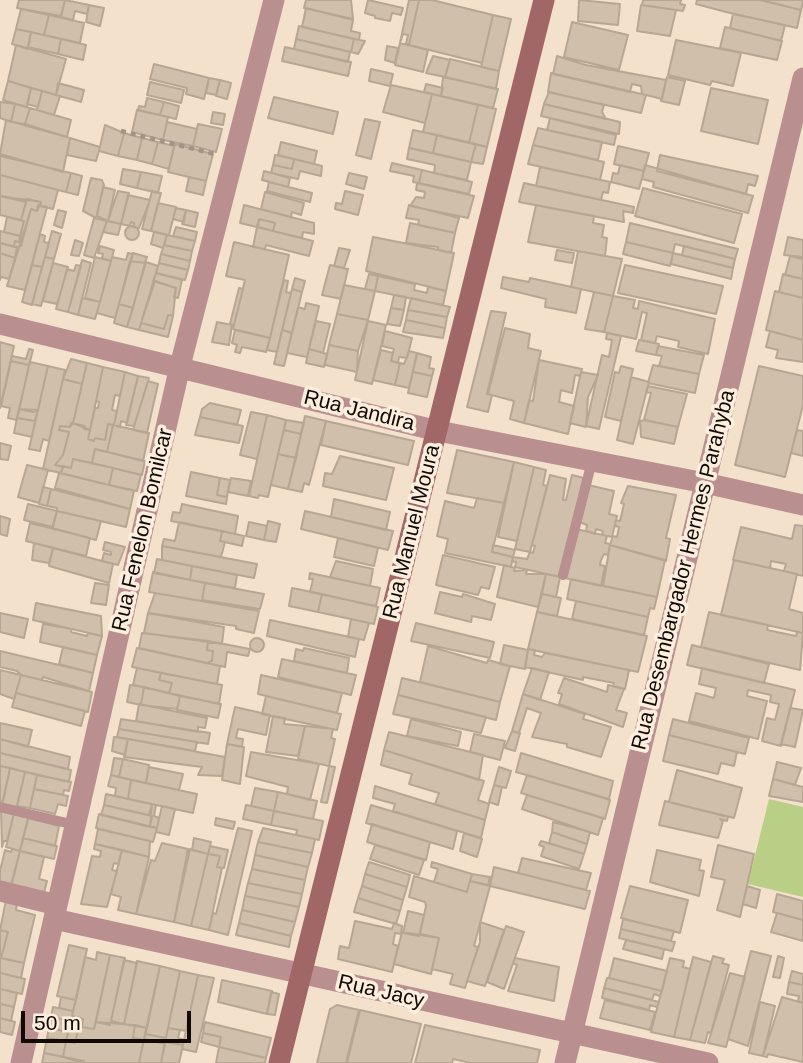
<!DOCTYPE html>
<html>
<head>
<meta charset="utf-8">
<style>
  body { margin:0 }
  #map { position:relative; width:803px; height:1063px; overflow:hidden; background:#f4e1cc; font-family:Arial,sans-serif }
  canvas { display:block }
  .scale { position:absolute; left:21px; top:1011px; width:170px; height:32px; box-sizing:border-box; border:4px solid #100a05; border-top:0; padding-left:9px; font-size:21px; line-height:24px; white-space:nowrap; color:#100a05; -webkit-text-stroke:5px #feeede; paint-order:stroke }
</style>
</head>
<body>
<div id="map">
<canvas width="803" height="1063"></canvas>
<div class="scale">50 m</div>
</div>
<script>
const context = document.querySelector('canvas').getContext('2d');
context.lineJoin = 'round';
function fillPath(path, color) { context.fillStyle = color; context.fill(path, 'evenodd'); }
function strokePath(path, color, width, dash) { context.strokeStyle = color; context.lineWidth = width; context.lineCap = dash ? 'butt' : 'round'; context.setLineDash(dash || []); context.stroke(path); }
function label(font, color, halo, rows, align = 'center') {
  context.font = font + ' Arial,sans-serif'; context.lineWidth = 7; context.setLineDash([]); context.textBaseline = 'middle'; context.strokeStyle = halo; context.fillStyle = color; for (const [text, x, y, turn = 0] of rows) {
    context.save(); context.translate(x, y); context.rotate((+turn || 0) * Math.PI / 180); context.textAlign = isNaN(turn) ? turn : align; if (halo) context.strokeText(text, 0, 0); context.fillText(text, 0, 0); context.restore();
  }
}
const green = new Path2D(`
  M769,799l34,8v90l-55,-13z`);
const building = new Path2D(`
  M19,0h46l-4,16 -44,-8z
  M65,0l24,5 -2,9 -12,-3 -2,9 -12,-3z
  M306,0h45l2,19 -49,-11z
  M368,0l35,8 -2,7 -9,-2 -2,8 -15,-3v-2l-10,-3z
  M409,0h10l-10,45 -3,-1 2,-9 -5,-1 -3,9z
  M432,0l61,15 -11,48 -73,-18 10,-45z
  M579,0l41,4 -2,21 -40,-4z
  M643,0h38l-1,4 5,1 -2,6 -7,-1 -34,-5z
  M697,0h63l41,10 -4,18 -71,-16 -30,-8z
  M760,0h43v2l-2,8z
  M89,5l15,3 -4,18 -14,-4z
  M641,5l35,5 -6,26 -33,-5z
  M306,8l47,12 -2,11 9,2 -1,7 -57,-13z
  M21,9l28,6 -5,20 -28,-6z
  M733,14l52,11 -4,16 -51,-13z
  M49,15l35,8 -4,20 -36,-8z
  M493,15l18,4 -12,52 -18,-4z
  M572,22l56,13 -9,35 -55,-13z
  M299,26l55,13 -3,13 -55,-13z
  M725,27l57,14 -5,19 -57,-12z
  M16,29l15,3 -3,17 -16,-5z
  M31,32l30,7 -3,15 -30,-7z
  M61,39l25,6 -3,15 -25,-6z
  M296,39l54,13 -2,10 -54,-13z
  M354,39l11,2 -7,13 -7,-2z
  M676,40l65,13 -8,33 -21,-5 -2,4 -42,-10z
  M400,43l28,7 -5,22 -28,-7z
  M16,45l50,14 -10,36 -48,-14z
  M387,46l11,2 -3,15 -10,-3z
  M285,47l66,15 -3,14 -66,-15z
  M433,56l17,4 -5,17 -19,-4z
  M557,56l29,9 80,15 -4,19 -20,-5 -1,-8 -9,-2 -2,8 -77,-18z
  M450,59l49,12 -3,18 -51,-12z
  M154,64l55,14 -5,21 -18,-5 1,-6 -37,-9z
  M371,69l22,5 -3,12 -21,-5z
  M551,73l95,22 -5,18 -93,-21z
  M443,77l55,12 -5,19 -52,-12z
  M667,77l18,4 -6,24 -18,-4z
  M209,78l11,2 -4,15 -10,-2z
  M220,80l11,3 -4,16 -11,-3z
  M8,81l23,7 -4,19 -24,-7z
  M150,82l34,8 -3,13 -34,-8z
  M58,83l26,7 -3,12 -25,-7z
  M426,84l17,4 -2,8 -17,-4z
  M391,85l41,9 -7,29 -42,-11z
  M31,88l11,3 -4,16 -11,-3z
  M711,88l57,12 -10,44 -57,-13z
  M42,91l18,5 -6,19 -17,-5z
  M549,92l55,13 -2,7 4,7 -62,-15z
  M432,94l46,11 -9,38 -46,-11z
  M274,97l64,15 -5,22 -65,-16z
  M147,98l17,4 -4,13 -22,-5 1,-4 6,1z
  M0,102l15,2 -4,18 -11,-4z
  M164,102l15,4 -3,13 -16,-4z
  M15,104l15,4 -5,16 -14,-2z
  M544,104l76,18 -1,12 -78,-18z
  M478,105l18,4 -9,38 -18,-4z
  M30,108l41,12 -4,17 -42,-13z
  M137,110l31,7 -5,23 -31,-8z
  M213,112l12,2 -2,11 -12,-2z
  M550,118l66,17 -2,10 -67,-15z
  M365,119l15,3 -9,37 -15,-4z
  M6,120l64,18 -7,34 -63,-18z
  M167,122l30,7 -4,17 -30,-6z
  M198,124l24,5 -6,23 -23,-6z
  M105,125l19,8 -6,23 -19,-5z
  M538,128l64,14 -4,18 -65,-15z
  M413,130l24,5 -4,18 -24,-5z
  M124,133l18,5 -5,22 -19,-4z
  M437,135l39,9 -5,18 -38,-9z
  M70,138l30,9 -4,14 -29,-6z
  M142,138l16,4 -6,22 -15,-4z
  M158,142l16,4 -5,23 -17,-5z
  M281,142l36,9 -3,13 -36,-9z
  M175,144l38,10 -7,27 -38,-9z
  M476,144l11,3 -4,17 -12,-2z
  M533,145l71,17 -4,18 -72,-16z
  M618,146l31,7 -5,18 -30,-7z
  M409,148l62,14 -4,18 -33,-7 1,-8 -28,-6z
  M275,155l19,4 -2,10 -19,-4z
  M660,155l98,21 -3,10 -7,-2 -2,10 -89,-23z
  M0,156l71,17 -5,19 -66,-17z
  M294,159l28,7 -1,10 -21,-5 -2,8 -27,-6 2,-8 19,4z
  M392,163l30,7 -3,13 -6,-1 1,-6 -24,-5z
  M620,165l24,6 -5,18 -28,-7 2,-9 5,1z
  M645,165l108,31 -5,17 -95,-26 1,-5 -12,-3z
  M540,167l70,15 -2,11 -5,-1 -2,8 -65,-14z
  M123,169l18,3 -4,16 -17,-4z
  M422,170l50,12 -3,12 -50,-11z
  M264,171l26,7 -2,9 -26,-7z
  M141,172l21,4 -4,17 -21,-5z
  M71,173l11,3 -4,19 -12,-3z
  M349,173l18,4 -3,12 -18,-5z
  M0,175l58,15 -5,19 -13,-3 1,-4 -41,-6z
  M189,177l17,4 -3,14 -17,-4z
  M91,178l11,2 2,5 -8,33 -13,-7z
  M269,182l43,11 -2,9 -43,-11z
  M417,183l57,13 -6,22 -58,-12 6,-9 8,1 1,-6 -9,-2z
  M524,183l110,24 -1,6 -10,-2 1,11 -105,-20z
  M103,187l12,3 -7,31 -11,-5z
  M643,188l99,26 -8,29 -99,-27z
  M118,191l11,2 -8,31 -13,-3z
  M152,191l9,2 -10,38 -9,-2z
  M345,191l18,4 -5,20 -23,-6 1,-6 6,1z
  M265,192l39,11 -3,12 -9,-3 -1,5 -30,-8z
  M128,195l22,5 -11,28 -6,-1 1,-4 -3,-1 -1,4 -9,-2z
  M0,196l26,6 -5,18 -21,-5z
  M27,199l14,3 -4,9 -6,-2 -10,37 -4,1h-3l1,-6 4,1 5,-21 -3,-1z
  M158,203l18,4 -7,28 -18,-4z
  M38,205l9,2 -22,83 -18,-4 24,-77 6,2z
  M244,205l70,18v11l-11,-2 -1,6 -29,-7 2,-8 -16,-4 -2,8 -17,-4z
  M409,205l50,13 -4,15 -37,-8 1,-5 -13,-2z
  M536,205l58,11 -1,7 11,2 -2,12 5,1 -2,18 -77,-14z
  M176,208l10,2 -2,12 -11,-3z
  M58,210l8,2 -4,16 -8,-3z
  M186,210l12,3 -3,14 -13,-3z
  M7,217l17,4 -4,15 -16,-4z
  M94,218l13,3 -13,37 -10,-3z
  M259,219l16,4 -2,8 -15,-4z
  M107,221l14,3 -3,11 -15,-3z
  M410,223l45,10 -4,20 -13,-3v-3l-32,-4z
  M630,223l108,26 -3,10 -60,-15 -2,9 -47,-11z
  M125 233a7 7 0 1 1 14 0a7 7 0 1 1-14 0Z
  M176,227l21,5 -2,9 -22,-5z
  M257,227l56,14 -4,15 -43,-11 -1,4 -12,-2z
  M0,231l20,5 -1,6 -4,-1 -1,6 -14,-4z
  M52,231l9,3 -7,25 -9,-2z
  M154,232l13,3 -4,13 -12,-4z
  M40,234l5,2 -1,6 5,1 -7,24 -10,-2z
  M167,235l28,6 -3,10 -28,-6z
  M373,237l81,16 -8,38 -80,-20z
  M788,237l15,3v17l-19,-2z
  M75,240l8,3 -4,13 -8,-1z
  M234,242l55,13 -19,83 -37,-9 12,-49 -19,-4z
  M626,242l47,11 -3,13 -47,-12z
  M0,243l17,4 -2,11 -15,-5z
  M164,245l28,6 -2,10 -29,-7z
  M100,246l14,4 -3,11 -9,-3 1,-4 -5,-1z
  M684,246l51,13 -2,9 -60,-15 9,2z
  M339,248l11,2 -6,18 -10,-2z
  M557,250l17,3 -2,10 -17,-3z
  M578,251l44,8 -9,37 -42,-9z
  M0,253l15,5 -6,21 -8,-2 -1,3z
  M128,253l5,1 -18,64 -18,-5 15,-56 14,3z
  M133,253l14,4 -2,6 -15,-2z
  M673,253l60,15 -2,11 -60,-15z
  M161,254l29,7 -2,9 -29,-7z
  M790,256l13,3v20l-18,-4z
  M45,257l9,2 -13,47 -9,-2z
  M95,257l16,4 -11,41 -15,-4z
  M82,260l9,3 -13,52 -10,-3z
  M130,261l15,2 -12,45 -14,-4z
  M146,262l12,4 -19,64 -12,-3z
  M53,263l15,4 -11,37 -14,-3z
  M159,263l29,7 -3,10 -29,-7z
  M32,265l10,2 -10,38 -10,-3z
  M76,265l5,1 -13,46 -12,-3 11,-40 7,2z
  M330,265l18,4 -7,30 -19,-4z
  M625,265l98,21 -7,28 -98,-21z
  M156,273l26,7 -4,18 -4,-1 2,-9 -23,-7z
  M369,274l9,2 -3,15 -10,-2z
  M783,274l20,5v19l-24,-6z
  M378,276l37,8 -1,6 13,3 1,-6 18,4 -3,14 -68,-14z
  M503,277l26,5 1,-4 51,11 -5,24 -31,-6 1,-8 -45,-11z
  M295,278l10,3 -3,11 -10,-3z
  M284,280l4,1 -2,11 5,1 -14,59 -10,-2z
  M155,281l21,7 -3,28 -5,-1 -4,14 -23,-6z
  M344,285l31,6 -7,29 -31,-6z
  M239,288l4,1 -9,36 -4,-1z
  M292,289l10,3 -10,41 -10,-3z
  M775,291l28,7v42l-37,-10z
  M594,292l19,4 -9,36 -19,-3z
  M394,295l12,2 -2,13 -13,-2z
  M613,296l22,4 -2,8 5,1 1,-8 76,18 -7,35 -30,-7 1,-6 -22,-5 -2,7 -14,-3 6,-27 -5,-1 -6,27 -32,-7z
  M82,298l18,4 -5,17 -17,-4z
  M411,298l39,9 -3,10 -39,-7z
  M306,303l13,3 -12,51 -20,-4 11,-46 7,2z
  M119,304l14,4 -6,19 -13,-4z
  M391,308l13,2 -4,16 -13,-2z
  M408,310l39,7 -2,11 -39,-8z
  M491,311l15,2 -19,81 5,1 -4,17 -21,-5z
  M337,314l31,6 -10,31 -29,-6z
  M168,315l5,1 -5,21 -29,-7 2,-7 23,6z
  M406,320l39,8 -2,10 -40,-6z
  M316,321l14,3 -7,29 -14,-4z
  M368,321l18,4 -14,59 -17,-4z
  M217,322l15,3 -3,20 -17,-3z
  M505,328l25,6 -2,14 13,3 -17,72 -14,-4 4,-18 -26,-7z
  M235,330l35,8 -4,14 -24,-5 -2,6 -5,-1 2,-7 -5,-2z
  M282,330l10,3 -8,33 -10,-2z
  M385,331l27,7 -5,20 -8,-1 -1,6 -7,-2 3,-12 -12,-3z
  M770,331l33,9v22l-27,-4 2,-8 -12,-3z
  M607,333l14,3 -22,93 -13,-3 16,-71 7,2 3,-17 -6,-1z
  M639,340l20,4 -3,11 -20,-4z
  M0,342l14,4 -14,62z
  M329,345l29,6 -1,21 -32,-7z
  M658,346l46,9 -5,19 -40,-8 3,-10 -6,-1z
  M29,349l4,1 -4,15 -18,-4 1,-5 14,3z
  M309,349l18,5 -3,13 -18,-4z
  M381,350l12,3 -2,8 9,2 -5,22 -22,-5z
  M409,351l8,2 -8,35 -14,-3 5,-22 4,1z
  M417,353l14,4 -2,11 5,1 -2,7 -19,-4z
  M71,359l16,4 -5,21 -19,-5z
  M539,360l43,9 -2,7 -5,-1 -3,18 -11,-3 -2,12 15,4 -6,28 -44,-11 5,-23 4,1z
  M11,361l18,4 -12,55 -9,-2 2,-10 -9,-2z
  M30,362l18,4 -10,44 -5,2 -14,-3z
  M87,363l16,4 -13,63 -17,-7z
  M653,365l46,9 -4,19 -47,-10z
  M48,366l17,4 -16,71 -6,-2 -3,12 -11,-2z
  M621,366l12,3 -12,52 -16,-4 10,-45 4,1z
  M759,366l44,10v29l-18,72 -50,-12z
  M103,367l22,5 -5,24 -5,-1 -3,15 5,1 -3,14 -6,-1 -3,16 -10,-2 -1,3 -6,-2 7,-31h3l1,-6 -3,-1z
  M125,372l13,4 -11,47 -6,-2 -1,6 -6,-2z
  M413,372l19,4 -5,21 -19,-4z
  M581,372l17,3 -10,22 -2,30 -16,-4z
  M138,376l11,2 -15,48 -8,-1z
  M631,377l18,5 -16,62 -16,-4z
  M63,379l19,5 -9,39 -3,4 -10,-1 -1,4 10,2 -6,23 -8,10 8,2 -2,6 -18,-4z
  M148,381l10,3 -11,49 -14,-3z
  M648,386l39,8 -9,33 -34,-7 7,-27 -5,-1z
  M210,403l31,7 -4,15 -37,-8 2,-8z
  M19,409l19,1 -3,11 -18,-3z
  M251,412l16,3 -10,44 -17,-4z
  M267,415l19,5 -18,77 -9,-2 -1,3 -9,-2z
  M305,416l21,5 -17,64 -5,-2 -2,9 -14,-3z
  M200,417l43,9 -4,17 -44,-8z
  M17,418l18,3 -3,16 -18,-4z
  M286,420l18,3 -3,11 -17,-4z
  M645,420l33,7 -4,17 -33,-7 -1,-16z
  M326,421l88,20 -6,24 -87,-20z
  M71,423l14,3 -1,3 6,1 -2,9 6,2 1,-3 10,2 3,-16 5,1 -6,27 -12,-3 -3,14 -19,-4 -2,9 -16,-3 8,-10 6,-23 -10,-2 1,-4 10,1z
  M113,425l36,8 -6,28 -36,-9z
  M284,430l17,4 -5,24 -18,-4z
  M797,430l6,1v25l-12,-3z
  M0,443l11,3 -3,14 -8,-1z
  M95,449l50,12 -3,14 -50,-12z
  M457,450l57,12 -10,41 -57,-10z
  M278,454l18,4 -8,31 -17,-4z
  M340,456l54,12 -8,32 -63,-14 2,-13 7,1z
  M73,459l40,9 -4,17 -48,-12 2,-7 8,2z
  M514,462l20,5 -17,74 -19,-4z
  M27,465l21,5 -9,33 -21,-6z
  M534,467l12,3 -3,15 4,1 -17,66 -15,-3z
  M113,468l28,7 -4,16 -28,-6z
  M191,472l29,6 -3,17 10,2 -1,7 -40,-8z
  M59,473l75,18 -4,18 -75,-21z
  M550,475l16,4 -3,21h3l6,-25 12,3 -23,99 -46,-10 1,-5 -4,-1 1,-4 14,2 3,-7 3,1 2,-7 -3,-1z
  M220,478l10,2 -3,17 -10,-2z
  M231,478l20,3 -3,15 -20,-4z
  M588,485l26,6 -5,23 8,2 -5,21 -10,-2 1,-4 -7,-2 -1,5 -9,-3 1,-6 -8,-3z
  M628,486l48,9 -10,43 4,1 -4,22 -56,-16 3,-9 4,1 2,-10 -4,-1 1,-6 4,1 4,-17 -3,-1z
  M43,487l8,2 -4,17 -8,-2z
  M51,489l79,20 -4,18 -69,-16v-3l-10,-2z
  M477,498l27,5 -12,49 21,5 -2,10 -66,-14 3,-14 -11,-3 8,-35 29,7z
  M334,499l56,13 -4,18 -55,-13z
  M28,504l29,7 -4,16 -29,-7z
  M182,504l56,12 -3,18 -64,-13 2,-9 7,1z
  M57,511l44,10 -5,19 -44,-12z
  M305,511l88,20 -5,19 -87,-21z
  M0,516l10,3 -3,17 -7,-2z
  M268,521l12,3 -4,18 -12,-2z
  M179,522l43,9 -2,10 5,1 -4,15 -59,-11 2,-7 11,2z
  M249,522l18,4 -3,14 -18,-4z
  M30,523l60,15 -4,18 -60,-15z
  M795,525l8,1v50l-19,-5 2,-7 -15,-3 -1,7 -37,-8 8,-33 51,12z
  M576,529l31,7 -2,7 5,1 -2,11 -4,-1 -3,6 -1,5 5,1 -4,20 -36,-8z
  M222,531l22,5 -2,10 -22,-5z
  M338,538l40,10 -4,18 -40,-9z
  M105,542l20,5 -7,18 -16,-4 2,-8 7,2v-3l-8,-2z
  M34,543l19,5 -4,15 -17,-3z
  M493,545l22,5 -2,7 -21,-5z
  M610,545l55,15 -8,37 -54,-11z
  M162,546l95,18 -3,14 -92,-18z
  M53,548l60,16 -4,19 -60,-17z
  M443,555l52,12 -6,22 -8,-2 -3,8 -42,-10z
  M157,559l35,7 -2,14 -36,-7z
  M734,560l63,14 -8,35 14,4v20l-82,-18z
  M336,561l37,8 -3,17 -40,-9z
  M504,565l11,3 -1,3 13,-1 -1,4h20l-8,33 -41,-10z
  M192,566l45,9 -2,13 -45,-8z
  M153,572l52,11 -3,18 -53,-9z
  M310,573l70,15 -4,18 -66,-14 3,-13h-4z
  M546,574l14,3 -4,20 -14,-3z
  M571,579l86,18 -3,12 -4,-1 -2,9 -81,-18z
  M95,583l14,2 -3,20 -15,-2z
  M205,583l59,11 -4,15 -58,-9z
  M292,588l30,6 -4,18 -29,-6z
  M440,592l22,5 1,-3 32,10 -4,16 -19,-4 -1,6 -36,-9z
  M155,593l104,18 -5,22 -18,-4v-3l-88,-13z
  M322,594l56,13 -4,17 -56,-12z
  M542,594l19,4 -4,18 -20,-4z
  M576,601l72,16 -4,18 -72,-16z
  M36,603l65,13 1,20 -69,-16z
  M537,612l110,24 -9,36 -110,-23z
  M709,612l59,13 -1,5 29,6 1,-4 6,1 -3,37 -99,-23z
  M0,613l28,6 -4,19 -24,-6z
  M148,613l76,14 -2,17 -78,-11z
  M351,619l18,4 -5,17 -16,-3z
  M270,620l89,19 -4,18 -88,-21z
  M416,623l78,19 -4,16 -79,-17z
  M43,624l29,5 -1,3 16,4 1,-3 14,3 -5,19 -57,-13z
  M142,633l66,8 -1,9 6,1 -1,10 -5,2 -68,-15z
  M250 645a7 7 0 1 1 14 0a7 7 0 1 1-14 0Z
  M208,641l42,8 -2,7 -21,-4 -2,15 -18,-4 5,-2 1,-10 -6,-1z
  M504,645l24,5 -3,19 -25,-5z
  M692,645l77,19 -5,19 -77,-18z
  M428,646l59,17 1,-3 22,6 -10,36 -80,-20z
  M63,647l34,8 -4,18 -34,-9z
  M137,648l83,18 -3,18 -85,-17z
  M304,648l45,10 -2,15 -53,-12 2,-12 7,2z
  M528,649l7,1 -1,5 8,2 3,-4 84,17 -4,19 -12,-3 1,-3 -31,-6v3l-58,-13z
  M0,651l93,22 -4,18 -46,-14 -1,3 -21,-5 -4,-4 -17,-4z
  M282,659l74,16 -5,20 -73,-18z
  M137,668l24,5 -2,7 13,3 -3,10 -36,-8z
  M532,668l17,4 -9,28 -17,-6z
  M702,668l93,22 -14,56 -19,-5 5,-23 8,2 4,-16 -9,-2 1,-7 -23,-5 -1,6 20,5 -9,38 -69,-18 7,-28 18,5 2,-10 -17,-4z
  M0,670l21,5 -7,24 -14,-5z
  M161,673l61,12 -3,19 -50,-11 3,-10 -13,-3z
  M21,675l71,17 -4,20 -72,-19z
  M261,675l81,18 -5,20 -79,-19z
  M402,678l98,24 -4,18 -98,-25z
  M564,678l43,14 1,-7 16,4 -8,21 11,3 -4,14 -64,-23 3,-10 -4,-1z
  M130,685l14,2 -3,18 -14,-3z
  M144,687l36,9 -3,13 -36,-4z
  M16,693l69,18 -4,15 -69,-19z
  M523,694l62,20 -2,5 28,8 -10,30 -34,-10v-3l-35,-7 9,-24 -14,-5 -8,25 -7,-2z
  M398,695l88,22 -5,16 -88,-19z
  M180,696l41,8 -3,14 -41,-8z
  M266,696l75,18 -4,16 -75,-16z
  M139,704l68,14 -2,10 -7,-1v5l-62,-11z
  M235,707l35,8 -4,20 -28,-6 -2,9 7,1 -1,8 -15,-3z
  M790,708l13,2 -8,37 -14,-3z
  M273,716l12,2 -1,6 21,2 -7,30 -32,-4z
  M121,719l89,14 -2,11 -89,-15z
  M411,719l50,13 -3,14 -51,-10z
  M673,719l76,19 -4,16 -76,-19z
  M0,723l32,7 -4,17 -28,-8z
  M305,726l28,3 -2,9 4,1 -6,27 -31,-7z
  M119,729l78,13 -2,9 -78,-14z
  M512,731l8,2 -5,18 -10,-3z
  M389,732l94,23 -4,25 -95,-30z
  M474,734l31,7 -5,19 -30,-8z
  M669,735l68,17 -3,14 -13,-3 -3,11 -55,-13z
  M114,737l14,2 -3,16 -13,-4z
  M0,739l70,18 -2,12 -68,-16z
  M128,739l97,18 -3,19 -24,-1 4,-8 -78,-10z
  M227,744l17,3 -4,37 -18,-4z
  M384,750l100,31 -6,19 11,4 -4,16 -50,-16 4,-11 -30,-9 3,-10 -31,-9z
  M251,752l68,12 -9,36 -23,-6 1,-7 -42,-11z
  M0,753l71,17 -2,12 -69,-16z
  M521,753l92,28 -4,18 -93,-27z
  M114,758l9,1 -4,18 -8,-2z
  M123,759l26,6 -3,18 -27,-6z
  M777,762l24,6 -6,17 -22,-6z
  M0,766l10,2 -7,34 -3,-1z
  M329,766l6,1 -8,36 -6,-1z
  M149,767l34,7 -4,16 -33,-7z
  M499,767l12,4 -5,17 -12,-3z
  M10,768l15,4 -8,35 -15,-2z
  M677,770l65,18 -8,30 -65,-16z
  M25,772l12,3 -7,33 -13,-2z
  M37,775l34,7 -2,9 -5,-1 -1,5 -29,-6z
  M111,775l20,5 -3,19 -13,-3 1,-8 -8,-2z
  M527,775l83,25 -5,19 -84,-26z
  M773,779l30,8v15l-34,-6z
  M131,780l66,14 -4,19 -65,-14z
  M494,785l8,2 -4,18 -9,-3z
  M375,786l110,34 -4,18 -88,-27 2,-7 -22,-6z
  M255,788l23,4 -4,19 -23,-5z
  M34,789l34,7 -2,10 -8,-2 -3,10 -25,-6z
  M278,792l39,9 -4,18 -39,-8z
  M106,794l46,10 -3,11 -45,-10z
  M527,795l76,23 -5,17 -76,-26z
  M665,801l63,16 -1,4 -7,-2 3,2 -5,17 -59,-13z
  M152,804l4,1 -2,11 5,2 -2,10 -7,-1z
  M104,805l48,11 -2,11 -49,-12z
  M246,805l28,6 -3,14 -28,-6z
  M371,805l86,26 -4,18 -87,-26z
  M162,806l13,3 -6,26 -13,-3z
  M1,810l13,3 -7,28h-3l-2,6z
  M274,811l49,10 -4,19 -23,-5 1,-5 -26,-5z
  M14,813l15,3 -9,35 -14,-4z
  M99,814l58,14 -4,14 -57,-14z
  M28,818l31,8 -4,20 -32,-8z
  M216,818l19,4 -2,7 -18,-4z
  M553,822l37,10 -3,12 -35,-12z
  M372,824l58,18 -4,18 -59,-18z
  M238,828l14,3 -24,104 -19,-5 4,-17 3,1z
  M263,828l52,11 -3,14 -54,-11z
  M98,829l52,12 -1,16 -54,-13z
  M552,832l35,12 -3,10 -35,-11z
  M464,833l18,6 -5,18 -17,-6z
  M23,838l34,8 -3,13 -34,-8z
  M194,838l17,4 -3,12 -16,-4z
  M541,841l43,13 -5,15 -38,-13 3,-9 -5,-2z
  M258,842l54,11 -4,14 -53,-12z
  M162,843l26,6 -14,73 -38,-8 15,-54 4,1z
  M95,844l27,6 -4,14 -4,-1 -2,7 5,1 -10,36 -26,-3 11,-48 8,1 1,-6 -7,-2z
  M375,845l49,15 -5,15 -49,-16z
  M718,845l36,9 -14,63 -23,-7 8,-30 -14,-3z
  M210,846l18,4 -4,18 -7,-1 3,-11 -12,-2z
  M12,849l8,2 -9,36 -11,-2v-14l5,-21 6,2z
  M190,849l18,5 -17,72 -17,-4z
  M122,850l27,7 -13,57 -18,-4 3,-13 -10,-3z
  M657,850l44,10 -2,10 5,1 -5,25 -49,-14z
  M20,851l24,6 -5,22 8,2 -3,12 -33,-8z
  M208,854l12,2 -3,11 5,1 -13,62 -18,-4z
  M255,855l53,12 -3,13 -53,-11z
  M522,858l69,15 -5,17 -68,-17z
  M369,862l41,13 -3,12 -42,-13z
  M432,862l40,12 -5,18 -33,-10 4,-13 -7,-2z
  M494,867l96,24 -5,18 -95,-23z
  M252,869l53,11 -3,14 -54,-11z
  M365,874l42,13 -4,13 -41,-14z
  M472,874l18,3 -2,8 -18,-4z
  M414,876l53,16 3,-11 20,5 -16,60 4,1 -13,41 -15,-4 3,-10 -21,-5 7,-31 -19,-4 6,-28 -1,-4 -16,-5z
  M248,883l54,11 -3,13 -54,-11z
  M362,886l41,14 -3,11 -42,-13z
  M630,886l58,14 -8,33 -59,-15z
  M747,886l13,4 -4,18 -13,-4z
  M777,894l26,7v19l-30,-8z
  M245,896l54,11 -4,15 -53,-12z
  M358,898l42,13 -4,13 -42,-12z
  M6,900l11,3 -1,7 19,5 -11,48 -23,-5 7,-26 -8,-2z
  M242,910l53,12 -4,14 -52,-13z
  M408,911l16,4 -5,21 -16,-3z
  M777,913l26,7v21l-32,-9z
  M623,919l51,12 -3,10 -50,-12z
  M355,921l37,8 2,-6 8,3 -1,8 -6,-1 -2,11 5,2 -6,26 -54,-13 2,-13 9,2z
  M480,922l24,8 -19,56 -18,-5 13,-39z
  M239,923l52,13 -2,11 -53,-12z
  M506,926l18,6 -20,57 -17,-7z
  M621,929l54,13 -3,9 -53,-13z
  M0,930l8,2 -7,26h-1z
  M402,932l37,6 -8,36 -37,-10z
  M626,940l38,9 -2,10 -39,-10z
  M69,945l18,4 -11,51 -19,-4z
  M751,951l20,5 -23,90 -20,-7z
  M97,952l13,3 -16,74 -12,-2 1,-8 -11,-3 13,-59 11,3z
  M110,955l15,3 -15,67 -14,-3z
  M713,956l11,3 -2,4 7,2 -18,68 -3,-1 -3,11 -15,-3z
  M778,956l6,2 -4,20 -7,-1z
  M693,957l18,5 -21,78 -16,-3z
  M0,958l24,5 -3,15 -21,-5z
  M515,958l44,9 -5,34 -46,-10 9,-26 -4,-2z
  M614,958l53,13 -5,20 -53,-13z
  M670,958l14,3 -1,6 7,2 -16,68 -23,-5z
  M124,960l13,3 -13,61 -13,-3z
  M137,961l23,5 -13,62 -23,-4z
  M160,966l20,5 -14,67 -21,-4z
  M180,971l18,4 -12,56 -18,-3z
  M792,971l11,3v11l-14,-3z
  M0,973l25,6 -3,15 -22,-5z
  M730,973l15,4 -19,70 -18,-4z
  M198,975l16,3 -18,74 -14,-3z
  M607,978h2l53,13 -2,5 -6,-2 -2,6 -15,-4 -33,-8z
  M222,980l50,11 -5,23 -49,-12z
  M789,982l14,3v18l-5,-2 1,-5 -12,-2z
  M604,988l55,14 -2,5 -7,-2 -1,5 -47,-12z
  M0,989l17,4 -3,14 -14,-3z
  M271,992l8,2 -4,21 -8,-1z
  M61,997l15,3 -3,11 -14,-3z
  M782,997l21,6v59l-35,-8 -1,3 -4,-1z
  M605,1000l50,12 -5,18 -50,-12z
  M760,1002l15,4 -12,50 -14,-3z
  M0,1004l14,3 -3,14 -11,-3z
  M337,1005l22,5 -13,53h-29l13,-54z
  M53,1007l20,4 -2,10 -20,-4z
  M360,1010l61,14 -10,39h-64z
  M72,1016l9,2 -6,25 -9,-2z
  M51,1017l20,4 -3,11 -19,-4z
  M0,1018l15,4 -3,13 -12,-3z
  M81,1018l1,9 12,2 2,-7 39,3 -2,13 11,2 -5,23h-56l-20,-6 3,-16 9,2z
  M205,1022l66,16 -5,20 -47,-11 2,-10 -18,-4z
  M135,1025l12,3 -3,12 -11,-2z
  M425,1025l115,25 -3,13h-66l-18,-4 -1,4h-37z
  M49,1028l19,4 -2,9 -19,-3z
  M168,1028l12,2 -2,8 6,2 -1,5 -39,-6 1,-5 21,4z
  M203,1033l18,4 -2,10 -18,-5z
  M47,1038l19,3 -3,16 -19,-4z
  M144,1039l21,5 -4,19h-22z
  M165,1041l18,4 -4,18h-18z
  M219,1047l47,11 -1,5h-49z
  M44,1053l40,8 -1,2h-41z`);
const path = new Path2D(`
  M121,131l94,23`);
const lane = new Path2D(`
  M563,575l29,-114
  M0,807l75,18`);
const street = new Path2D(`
  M0,324l438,107 267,52 98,22
  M0,891l57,14
  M54,919l654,144
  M21,1063l159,-697 94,-366
  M565,1063l238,-985`);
const secondary = new Path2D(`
  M279,1063l265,-1063`);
const streetNames = [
  ["Rua Jandira",359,411,14],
  ["Rua Fenelon Bomilcar",143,530,-77],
  ["Rua Manuel Moura",412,532,-76],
  ["Rua Desembargador Hermes Parahyba",684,570,-76],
  ["Rua Jacy",381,992,13]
];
fillPath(green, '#b8cf85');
fillPath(building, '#d0bfaa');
strokePath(building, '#b7a792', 2);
strokePath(path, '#a29485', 4.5, [5, 5]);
strokePath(lane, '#b9908f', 10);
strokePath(street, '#b9908f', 21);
strokePath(secondary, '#a16666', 21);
label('21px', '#100a05', '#feeede', streetNames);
</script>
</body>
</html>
